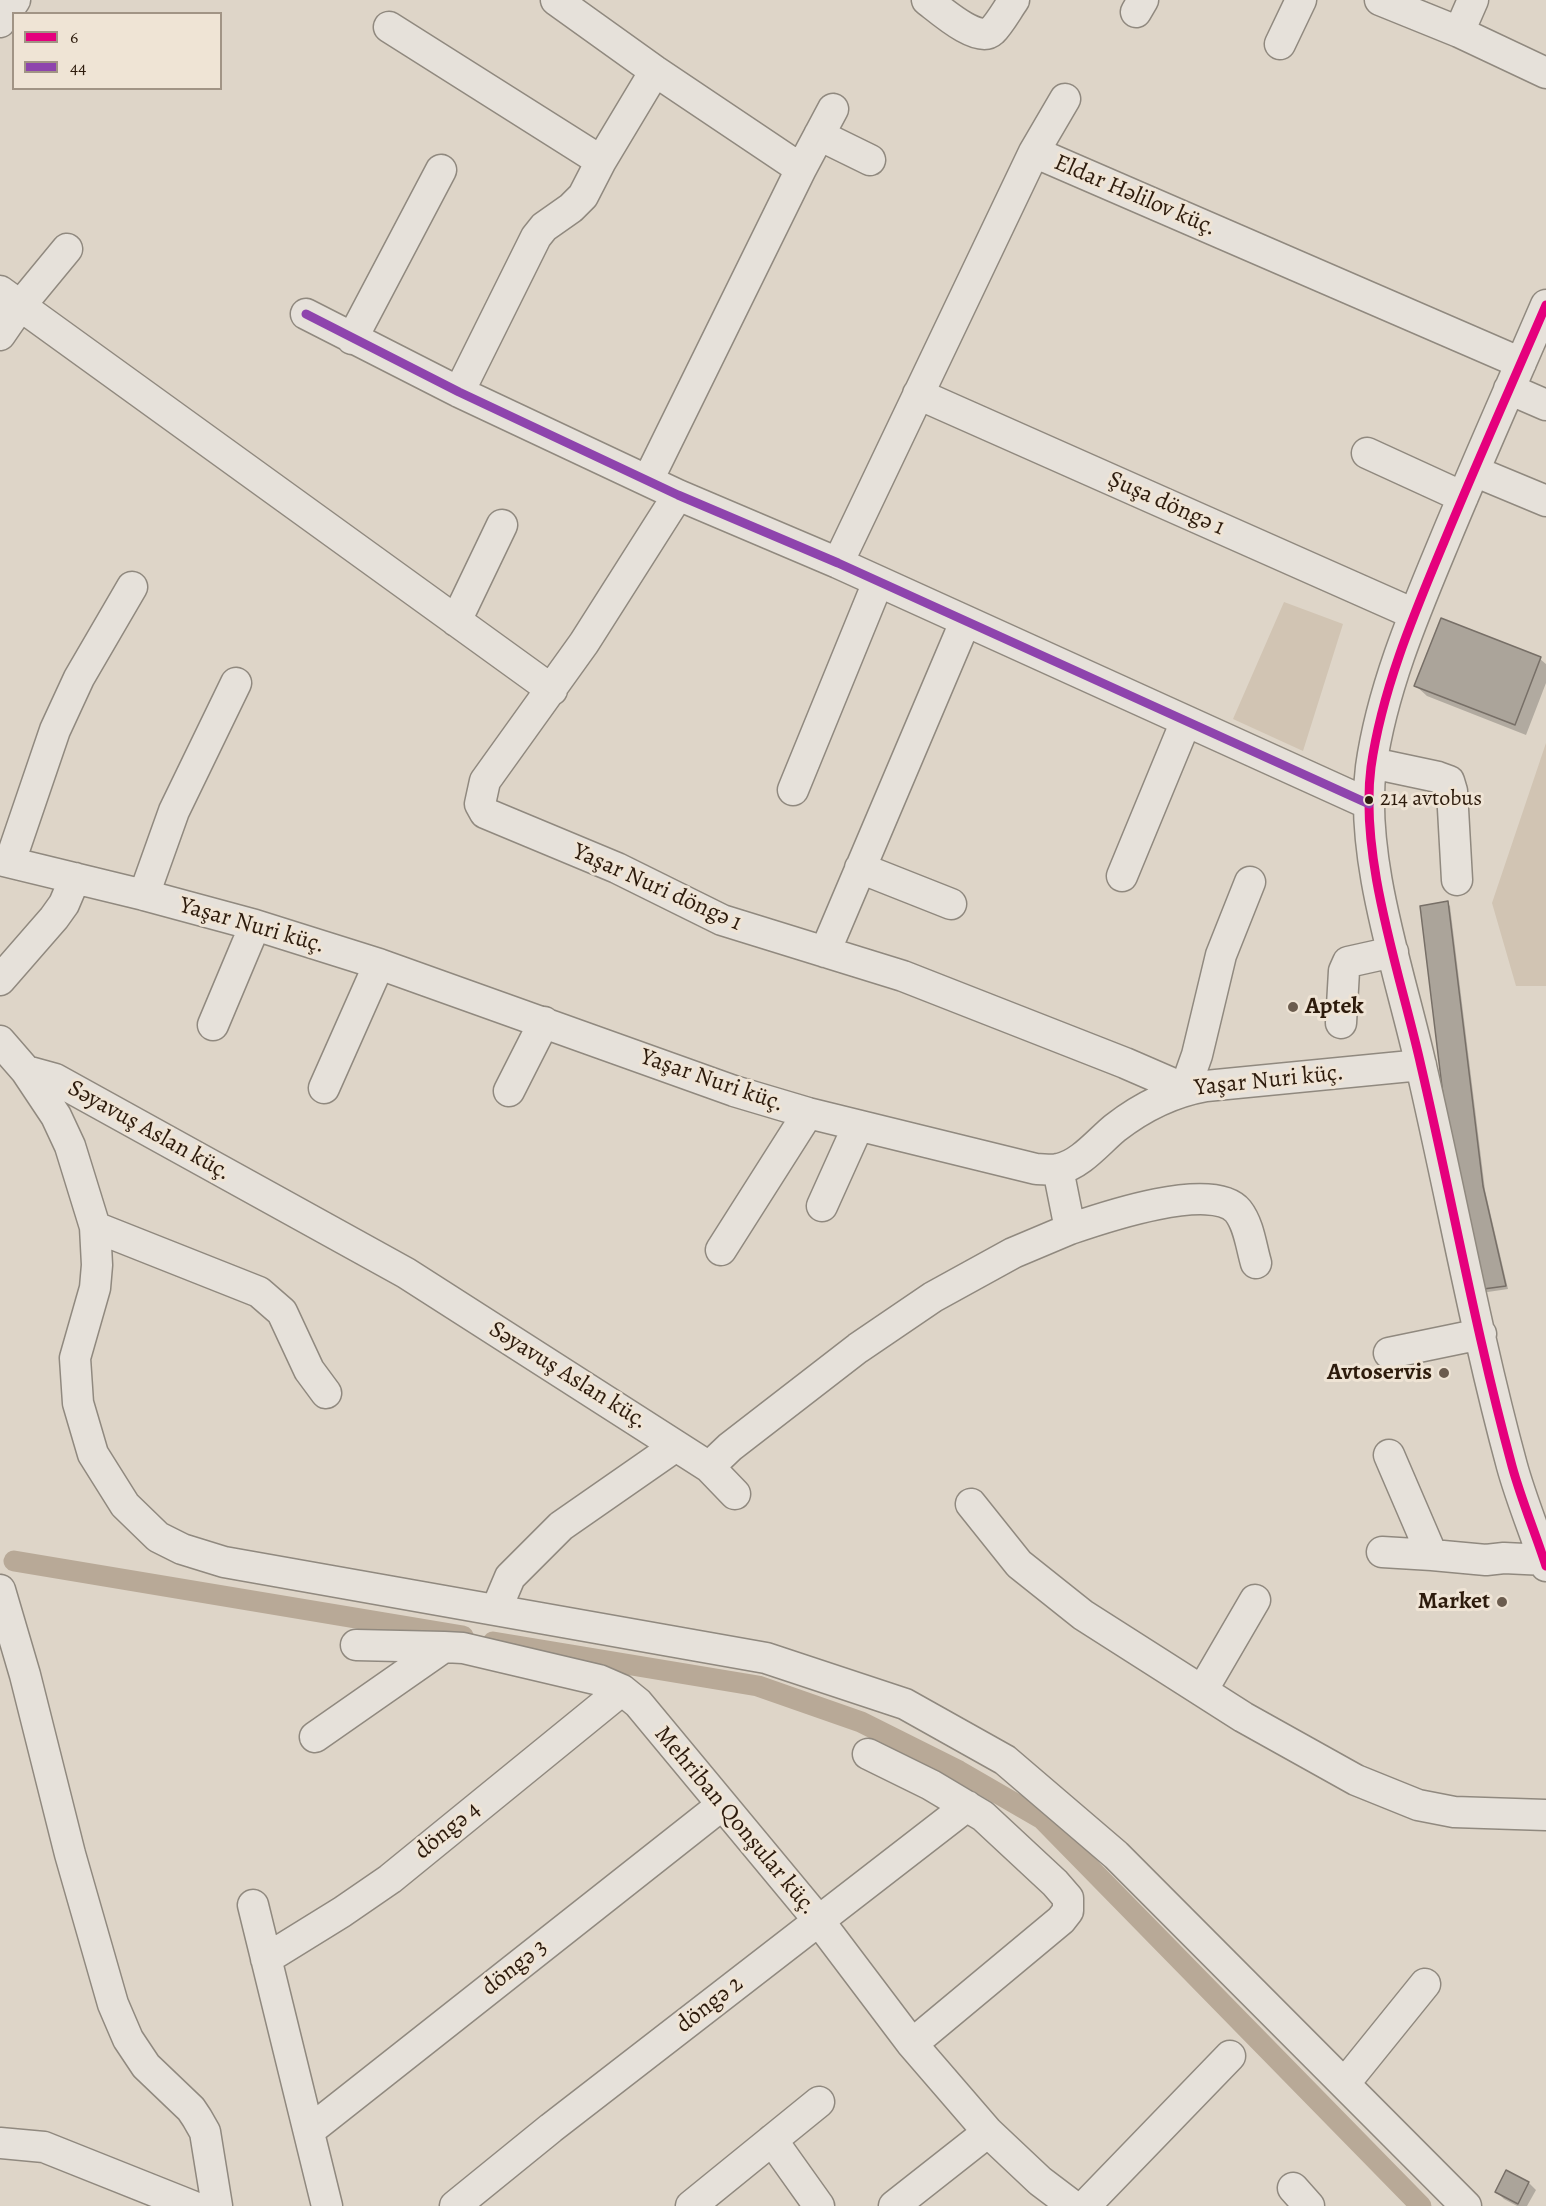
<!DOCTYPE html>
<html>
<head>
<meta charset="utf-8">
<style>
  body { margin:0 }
  #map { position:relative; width:1546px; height:2206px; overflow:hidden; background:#ded5c8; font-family:Alegreya,serif }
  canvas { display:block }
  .legend { position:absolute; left:12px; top:12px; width:210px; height:78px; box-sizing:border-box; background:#efe4d5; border:2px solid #a19485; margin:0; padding:8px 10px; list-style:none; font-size:18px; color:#2d1b0c }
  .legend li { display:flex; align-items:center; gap:12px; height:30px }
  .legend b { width:30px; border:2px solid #a19485 }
</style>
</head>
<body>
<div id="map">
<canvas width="1546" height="2206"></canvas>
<ul class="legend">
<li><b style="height:8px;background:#e5007d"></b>6</li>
<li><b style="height:8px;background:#8e44ad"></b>44</li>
</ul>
</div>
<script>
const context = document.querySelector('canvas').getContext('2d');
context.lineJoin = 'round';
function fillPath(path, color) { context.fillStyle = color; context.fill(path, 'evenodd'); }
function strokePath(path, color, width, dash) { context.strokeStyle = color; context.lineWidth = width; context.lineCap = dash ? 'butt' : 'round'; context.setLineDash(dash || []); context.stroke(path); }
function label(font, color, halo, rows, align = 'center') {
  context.font = font + ' Alegreya,serif'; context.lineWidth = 6; context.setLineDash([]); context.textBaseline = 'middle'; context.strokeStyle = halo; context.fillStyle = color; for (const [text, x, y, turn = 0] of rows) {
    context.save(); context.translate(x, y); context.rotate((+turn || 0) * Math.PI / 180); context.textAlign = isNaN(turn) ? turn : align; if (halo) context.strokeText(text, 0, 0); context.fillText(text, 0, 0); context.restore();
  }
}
const green = new Path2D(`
  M1284,602l59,22 -40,127 -70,-32z
  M1546,743v243h-30l-24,-83z`);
const shadow = new Path2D(`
  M1442,620l98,39 6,5v19l-20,52 -99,-39 -11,-10z
  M1447,903l3,3 35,284 23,99 -27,4z
  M1507,2172l22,11 7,7 -9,16h-10l-13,-7 -7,-7z`);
const canal = new Path2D(`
  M14,1561l449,75
  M493,1642l265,44 103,36 98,49 83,48 379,387`);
const building = new Path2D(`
  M1441,618l100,39 -26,68 -101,-39z
  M1448,901l35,285 23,100 -30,4 -21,-96 -35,-288z
  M1506,2170l23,12 -11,22 -23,-12z`);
const minor = new Path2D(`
  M556,0l99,71 146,98
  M927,0c12,9 51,44 65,31 8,-8 15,-21 22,-31
  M1380,0l79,32 87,41
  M1136,12l7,-12
  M0,22l15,-22
  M389,27l212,134
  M1459,32l14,-32
  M1280,44l21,-44
  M819,135l51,25
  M1034,152l31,-53
  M0,291l552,399
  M1546,305c-34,79 -69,157 -102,237 -30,72 -62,147 -73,225 -12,92 30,209 50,299 31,133 55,268 91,400 9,33 23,66 34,100
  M306,314l153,78 219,103 160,68 531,241
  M0,335l20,-29 47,-57
  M352,339l89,-169
  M1509,389l37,16
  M459,392l77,-155 8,-10 27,-19 12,-12 18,-35 54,-90
  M918,394l496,220
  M1367,453l96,44
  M1474,471l72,30
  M648,480l153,-311 32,-60
  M678,495l-94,148 -99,138 -5,23 5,9 132,55 105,52 181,56 222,87 60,26 12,-34 24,-100 29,-73
  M838,563l196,-411 487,211
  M456,621l46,-96
  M1372,763l66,14 11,4 3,10 5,89
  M793,790l85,-208
  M0,860l144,35 111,30 124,39 355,127 74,22 228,56c7,0 16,2 23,0 22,-5 39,-27 56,-41 27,-21 57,-36 91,-42l215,-21
  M10,862l45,-132 24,-52 53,-91
  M860,868l91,36
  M1122,876l64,-155
  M144,895l30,-84 62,-128
  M825,952l140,-330
  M0,980l54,-62 10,-14 11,-26
  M1341,1023l3,-52 4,-9 45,-10
  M213,1025l42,-100
  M0,1041l26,30 29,8 351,194 303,194 21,-20 128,-99 75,-51 80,-44 57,-24 -12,-60
  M26,1071l30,45 14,30 25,81 2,38 -2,23 -20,70 3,45 15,51 32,51 33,32 24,12 42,13 542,96 139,46 100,56 111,95 350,351
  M324,1088l55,-124
  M509,1091l35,-69
  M822,1206l36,-80
  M95,1227l164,65 23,20 27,58 17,23
  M1070,1229c32,-11 143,-49 168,-18 11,14 13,35 18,52
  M721,1250l87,-137
  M1389,1353l92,-19
  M1389,1455l43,100 54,5 18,-2 42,2
  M709,1467l26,27
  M971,1504l48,60 64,51 160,102 113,63 62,25 36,7 92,3
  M1382,1552l50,3
  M0,1590l25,85 45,179 43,150 15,35 18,27 45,43 6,9 8,14 12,74
  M496,1610l14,-33 51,-51 115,-80
  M356,1645l88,2
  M1202,1691l53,-91
  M315,1737l129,-90 19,1 136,32 23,10 16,13 181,218 93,123 76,88 52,49 33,25
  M868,1754l63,31 52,31 72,67 13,15v13l-7,9 -149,124
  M253,1905l74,301
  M266,1959l76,-47 48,-33 232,-189
  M1345,2083l80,-99
  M309,2131l413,-326
  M772,2140l47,66
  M0,2143l44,4 148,59
  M1293,2188l16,18
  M455,2206l96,-78 416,-322
  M691,2206l128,-104
  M894,2206l94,-74
  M1085,2206l145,-150`);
const bus1 = new Path2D(`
  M1546,305c-34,79 -69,157 -102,237 -30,72 -62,147 -73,225 -12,92 30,209 50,299 31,133 55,268 91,400 9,33 23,66 34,100`);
const bus2 = new Path2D(`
  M306,314l153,78 219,103 160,68 531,241`);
const markers = [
  [1369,800,5,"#2d1b0c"],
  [1293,1007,6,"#6b5c4e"],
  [1444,1373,6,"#6b5c4e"],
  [1502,1602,6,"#6b5c4e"]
];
const busNames = [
  ["214 avtobus",1380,800]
];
const streetNames = [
  ["Eldar Həlilov küç.",1135,196,23],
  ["Şuşa döngə 1",1166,504,24],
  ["Yaşar Nuri döngə 1",657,888,24],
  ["Yaşar Nuri küç.",252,926,16],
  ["Yaşar Nuri küç.",712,1081,19],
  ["Yaşar Nuri küç.",1269,1081,-6],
  ["Səyavuş Aslan küç.",149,1131,29],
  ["Səyavuş Aslan küç.",568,1376,32],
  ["Mehriban Qonşular küç.",735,1821,50],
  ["döngə 4",448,1831,-39],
  ["döngə 3",515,1968,-38],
  ["döngə 2",710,2005,-38]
];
const poiNames = [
  ["Aptek",1305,1007,"left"],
  ["Avtoservis",1432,1373],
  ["Market",1490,1602]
];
fillPath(green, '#d1c4b3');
fillPath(shadow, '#0003');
strokePath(canal, '#b8a997', 21);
fillPath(building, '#aba49a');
strokePath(building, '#776f67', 1.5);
strokePath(minor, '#90897f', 33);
strokePath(minor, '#e6e1da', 30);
strokePath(bus1, '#e5007d', 9);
strokePath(bus2, '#8e44ad', 9);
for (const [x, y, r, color] of markers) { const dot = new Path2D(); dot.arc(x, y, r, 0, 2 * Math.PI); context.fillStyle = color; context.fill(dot); strokePath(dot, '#efe4d5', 2); }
label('22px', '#2d1b0c', '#efe4d5', busNames, 'left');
label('24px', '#2d1b0c', '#efe4d5', streetNames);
label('bold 24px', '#2d1b0c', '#efe4d5', poiNames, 'right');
</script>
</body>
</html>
